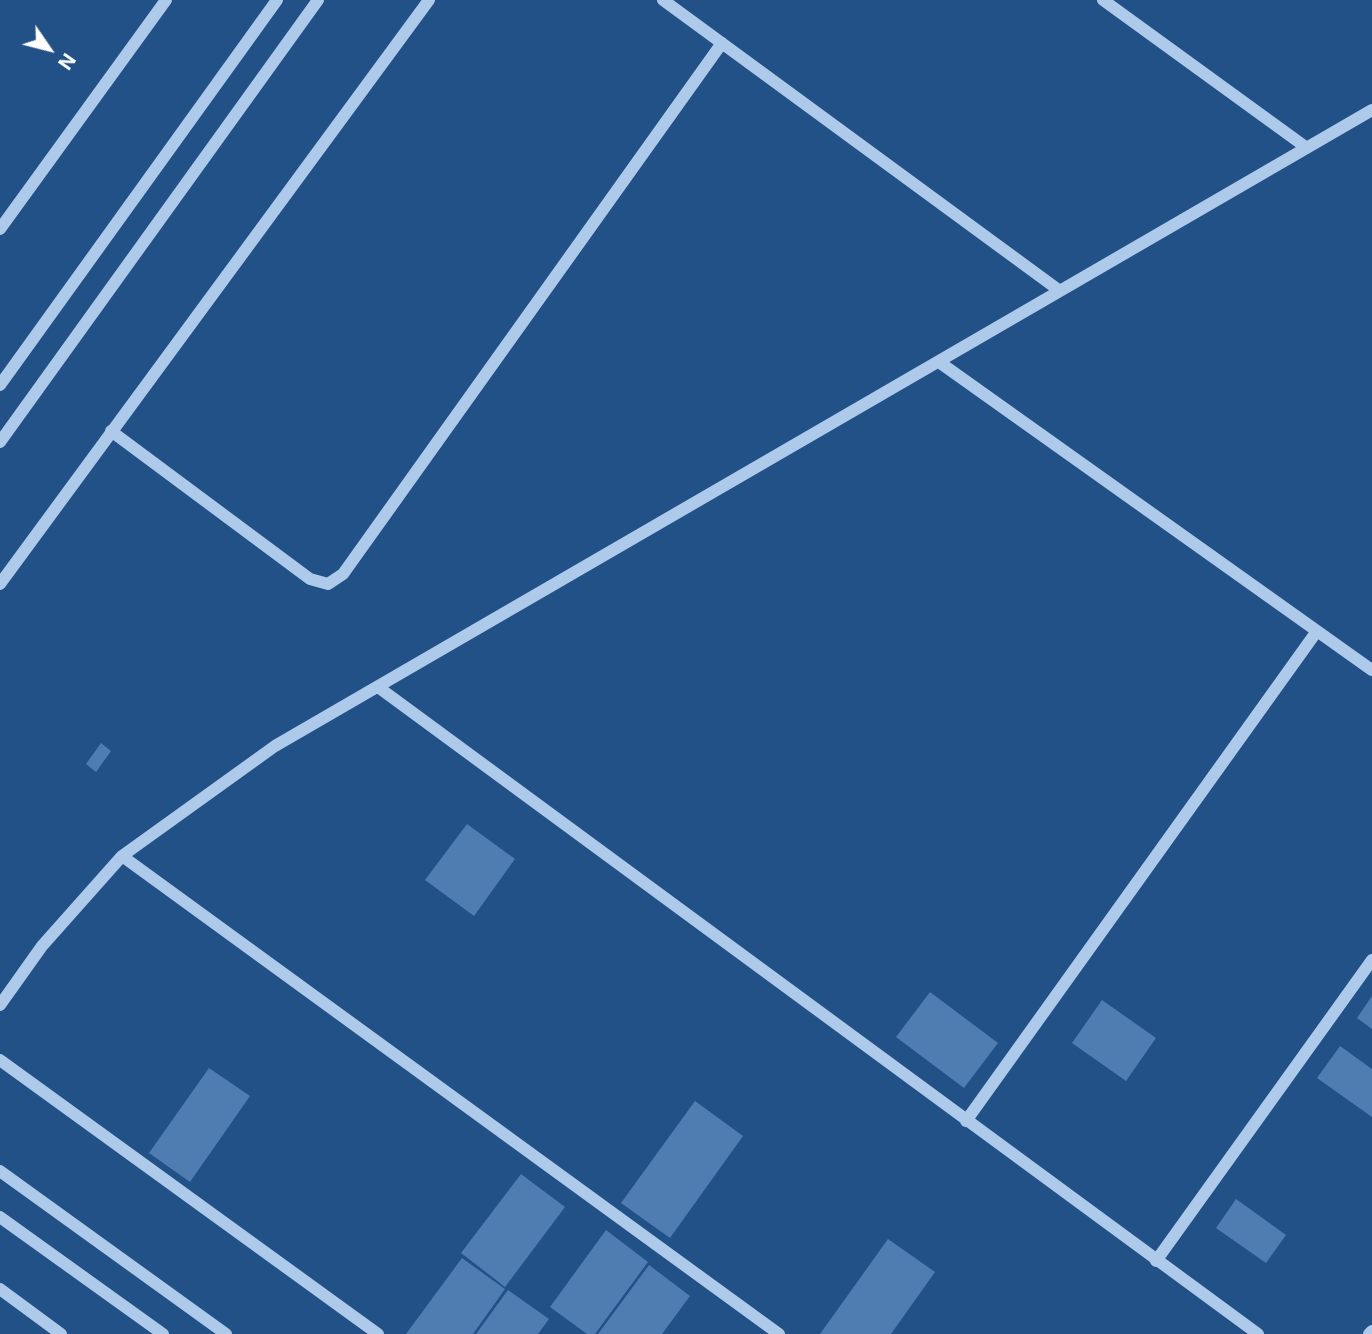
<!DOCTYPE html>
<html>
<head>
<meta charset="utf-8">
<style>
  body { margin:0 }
  #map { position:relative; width:1372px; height:1334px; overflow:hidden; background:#225187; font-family:Inter,sans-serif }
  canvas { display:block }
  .north { position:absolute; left:14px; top:14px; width:70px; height:70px; -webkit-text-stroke:5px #225187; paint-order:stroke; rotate:125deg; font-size:19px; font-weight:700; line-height:28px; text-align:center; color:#fff }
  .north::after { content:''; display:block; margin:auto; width:24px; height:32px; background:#fff; clip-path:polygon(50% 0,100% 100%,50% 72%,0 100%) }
</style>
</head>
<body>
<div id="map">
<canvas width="1372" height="1334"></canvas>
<div class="north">N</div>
</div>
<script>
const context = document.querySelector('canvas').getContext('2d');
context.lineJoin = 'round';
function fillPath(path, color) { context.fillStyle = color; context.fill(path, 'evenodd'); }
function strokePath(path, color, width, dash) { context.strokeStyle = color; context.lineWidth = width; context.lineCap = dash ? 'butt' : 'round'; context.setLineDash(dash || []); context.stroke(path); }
const building = new Path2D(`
  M101,743l10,8 -15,21 -10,-8z
  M467,824l48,35 -41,57 -49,-36z
  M930,992l68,51 -34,45 -68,-51z
  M1372,996v33l-15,-11z
  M1102,1000l54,38 -30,43 -54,-38z
  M1340,1046l32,23v48l-55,-39z
  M209,1068l41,28 -60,86 -41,-29z
  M695,1101l48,35 -73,102 -49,-35z
  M521,1174l44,33 -60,80 -44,-34z
  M1236,1199l50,36 -20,28 -50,-35z
  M606,1230l42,32 -53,72h-8l-37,-27z
  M888,1239l47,33 -44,62h-71z
  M462,1258l43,31 -32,45h-67z
  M649,1265l41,31 -28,38h-64z
  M508,1290l41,29 -11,15h-62z`);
const minor = new Path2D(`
  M663,0l397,291
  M1103,0l204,148
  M0,229l166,-229
  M939,362l433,308
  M0,385l277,-385
  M111,431l199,148 18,5 15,-10 379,-531
  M0,442l318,-442
  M0,584l429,-584
  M378,687l880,647
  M122,856l657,478
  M0,1005l42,-59 80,-90 153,-110 1097,-636
  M0,1060l378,274
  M966,1121l351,-490
  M0,1171l226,163
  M0,1217l163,117
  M1156,1261l216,-301
  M0,1289l61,45
  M1369,1334l3,-3`);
fillPath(building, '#4f7db1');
strokePath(minor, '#adcaea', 12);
</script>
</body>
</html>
